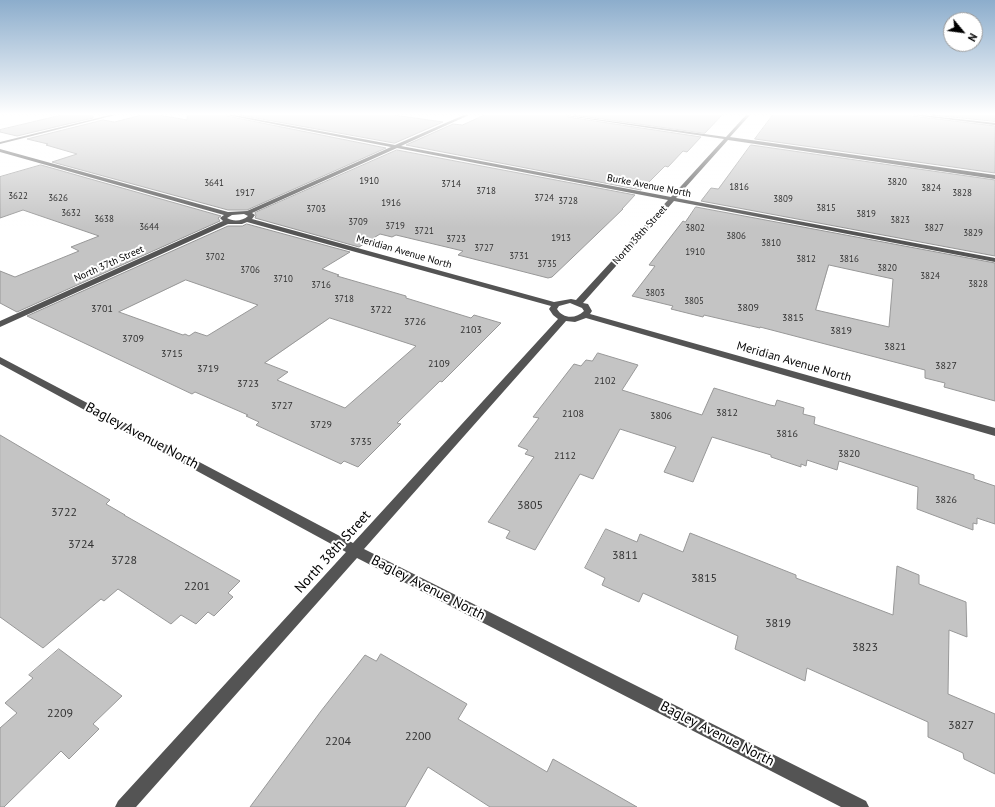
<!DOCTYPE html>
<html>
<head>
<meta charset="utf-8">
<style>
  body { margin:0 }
  #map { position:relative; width:995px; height:807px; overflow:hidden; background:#fff; font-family:"PT Sans",sans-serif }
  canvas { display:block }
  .north { position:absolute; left:943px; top:12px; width:40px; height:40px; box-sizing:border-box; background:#fff; border:1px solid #999; border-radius:50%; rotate:119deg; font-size:11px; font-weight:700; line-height:16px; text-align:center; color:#000 }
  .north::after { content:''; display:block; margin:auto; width:14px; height:18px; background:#000; clip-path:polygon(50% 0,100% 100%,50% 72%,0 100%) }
</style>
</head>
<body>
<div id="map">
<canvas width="995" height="807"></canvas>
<div class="north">N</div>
</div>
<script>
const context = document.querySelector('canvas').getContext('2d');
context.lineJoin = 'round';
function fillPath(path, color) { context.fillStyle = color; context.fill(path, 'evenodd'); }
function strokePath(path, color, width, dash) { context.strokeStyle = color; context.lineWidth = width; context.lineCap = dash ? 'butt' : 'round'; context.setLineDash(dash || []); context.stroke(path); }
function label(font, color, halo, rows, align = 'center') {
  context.font = font + ' "PT Sans",sans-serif'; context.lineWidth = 4; context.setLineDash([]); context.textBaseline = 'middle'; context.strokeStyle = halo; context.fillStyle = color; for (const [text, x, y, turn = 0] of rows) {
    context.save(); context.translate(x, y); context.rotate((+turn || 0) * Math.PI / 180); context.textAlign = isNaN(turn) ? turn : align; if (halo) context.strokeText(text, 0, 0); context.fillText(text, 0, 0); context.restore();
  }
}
const building = new Path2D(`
  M62,115h31v3l-76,18 -17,-4v-2z
  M142,115h17l28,5v-5h39l1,1 159,32 -139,62h-19l-176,-48 25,-8 -31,-9 2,-1 -21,-5 76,-19 11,2z
  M240,115h153l50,7 -48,21z
  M485,115h80l3,2 133,20 -14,15 -4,-1 -15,16 -3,-1 -24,24 -235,-45 47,-21 9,1z
  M574,115h148l-17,18z
  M773,115h138l1,1 83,10v47l-240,-34z
  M932,115h63v6z
  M751,145l244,35v76l-294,-55 10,-13 7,1z
  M397,150l238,45 -13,14h1l-50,48 -21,20 -4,1 -90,-23 5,-4 -67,-16 -4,2 -12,-3 -21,13 -104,-29 1,-3 -1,-2z
  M41,165l180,51 -3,2 2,3 -203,91 -17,-9v-32l15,6 64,-26 -8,-4 28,-11 -76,-26 -23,8v-41z
  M696,207l299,56v138l-51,-14 1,-4 -20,-5v-8l-165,-43v1l-56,-13 -1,2 -32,-8 2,-3 -41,-10 23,-30 -6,-1 34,-44 2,1zM829,265l64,14 -4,48 -73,-17z
  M247,224l103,28 -28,17 17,6 -2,1 69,20v2l65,20 3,-3 27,8 -59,59 -2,-1 -40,39 -3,3 4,1 -43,43 -14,-6 -3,3 -85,-39 3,-3 -13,-6 2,-1 -53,-23 -3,2 -165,-78 201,-90h14zM186,280l72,25 -51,31 -12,-4 -6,4 -4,-2 -2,1 -64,-23zM330,318l86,28 -71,62 -68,-28 11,-8 -23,-9z
  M598,353l40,12 -16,25 80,25 12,-27 56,17 5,1 2,-6 27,8 -1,6 12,3 -1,7 160,51v4l21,7v38l-18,-6v6l-4,-1v7l-56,-21 1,-22 -79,-26 -2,9 -30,-10 -1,6 -5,-2v3l-30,-10v-2l-59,-18 -19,45 -29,-10 12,-25 -56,-18 -27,50 -13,-5 -45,76 -29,-12 4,-7 -22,-9 46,-65 -9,-3 3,-4 -10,-4 21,-28 -6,-1 41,-53 7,2 5,-6 6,1z
  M0,435l110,65 -4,4 19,11h-1l116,66 -12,12 5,4 -19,19 -6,-4 -12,12 -15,-9 -10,9 -53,-35 -14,12 -3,-2 -58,49 -43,-31z
  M606,529l31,13 3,-8 43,18 7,-19 106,42v3l97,37 4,-49 22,9v9l47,18 1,35 -18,-7 -1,64 47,20v60l-31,-15 -1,-6 -35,-16v-15l-121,-54 -2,13 -70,-32 3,-13 -95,-43 -4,9 -37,-17 3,-7 -20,-10z
  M59,649l63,47 -29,28 6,5 -30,30 -8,-8 -57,56h-4v-79l17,-15 -12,-10 28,-25 -4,-3z
  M381,654l86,50 -9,15 89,53 6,-13 84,48h-147l-62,-40 -23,40h-155l71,-96 44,-56 11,6z`);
const minor = new Path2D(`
  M110,115h5l-115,29v-2z
  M227,115h7l161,30 69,-30h5l-68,31 270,51 53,-58 -156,-23 -2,-1 160,22 20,-22h4l-20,22 265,38v4l-267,-39 -52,58 319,60v4l-321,-61 -91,102 5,1 4,7 -2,3 405,114v8l-409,-118 -11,4 -9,-1 -202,228 502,252 3,6h-28l-484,-249 -221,249h-21l3,-6 228,-249 -346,-188v-7l353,186 205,-224 -5,-4 -4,-6 2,-3 -304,-84 -5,2h-14l-228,103v-6l223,-100 -3,-3 4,-3 -224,-63v-3l228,63 19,-1 144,-64zM397,148l271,52 -92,100 -5,-1 -17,3 -302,-83 3,-4 -3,-2zM244,214l4,2c-5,5 -15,6 -21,2l5,-3zM570,303l12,5 2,3c-8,8 -21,8 -27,-2l2,-3z
  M912,115h10l73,8v2z`);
const farNumbernames = [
  ["1910",369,181],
  ["3820",897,182],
  ["3641",214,183],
  ["3714",451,184],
  ["1816",739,187],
  ["3824",931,188],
  ["3718",486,191],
  ["1917",245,193],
  ["3828",962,193],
  ["3622",18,196],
  ["3626",58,198],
  ["3724",544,198],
  ["3809",783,199],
  ["3728",568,201],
  ["1916",391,203],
  ["3815",826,208],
  ["3703",316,209],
  ["3632",71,213],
  ["3819",866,214],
  ["3638",104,219],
  ["3823",900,220],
  ["3709",358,222],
  ["3719",395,226],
  ["3644",149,227],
  ["3802",695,228],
  ["3827",934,228],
  ["3721",424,231],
  ["3829",973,233],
  ["3806",736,236],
  ["1913",561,238],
  ["3723",456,239],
  ["3810",771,243],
  ["3727",484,248],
  ["1910",695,252],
  ["3731",519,256],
  ["3702",215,257],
  ["3812",806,259],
  ["3816",849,259],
  ["3735",547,264],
  ["3820",887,268],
  ["3706",250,270],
  ["3824",930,276],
  ["3710",283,279],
  ["3828",978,284],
  ["3716",321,285],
  ["3803",655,293],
  ["3718",344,299],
  ["3805",694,301]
];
const farStreetnames = [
  ["Burke Avenue North",649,186,11],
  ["North 38th Street",640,235,-48],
  ["Meridian Avenue North",404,252,16],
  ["North 37th Street",109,264,-24]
];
const numberNames = [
  ["3809",748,308],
  ["3701",102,309],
  ["3722",381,310],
  ["3815",793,318],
  ["3726",415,322],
  ["2103",471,330],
  ["3819",841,331],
  ["3709",133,339],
  ["3821",895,347],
  ["3715",172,354],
  ["2109",439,364],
  ["3827",946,366],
  ["3719",208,369],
  ["2102",605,381],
  ["3723",248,384],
  ["3727",282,406],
  ["3812",727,413],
  ["2108",573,414],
  ["3806",661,416],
  ["3729",321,425],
  ["3816",787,434],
  ["3735",361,442],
  ["3820",849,454],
  ["2112",565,456],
  ["3826",946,500]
];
const streetNames = [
  ["Meridian Avenue North",794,362,16]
];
const nearNumbernames = [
  ["3805",530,506],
  ["3722",64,513],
  ["3724",81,545],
  ["3811",625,556],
  ["3728",124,561],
  ["3815",704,579],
  ["2201",197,587],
  ["3819",778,624],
  ["3823",865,648],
  ["2209",60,714],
  ["3827",961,726],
  ["2200",418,737],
  ["2204",338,742]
];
const nearStreetnames = [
  ["Bagley Avenue North",142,436,28],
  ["North 38th Street",333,552,-48],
  ["Bagley Avenue North",428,588,27],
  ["Bagley Avenue North",717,734,27]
];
fillPath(building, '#c4c4c4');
strokePath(building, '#989898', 1);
fillPath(minor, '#545454');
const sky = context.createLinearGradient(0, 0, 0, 228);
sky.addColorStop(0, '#8cadcc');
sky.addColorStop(0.5, '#fff');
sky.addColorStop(1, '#ffffff00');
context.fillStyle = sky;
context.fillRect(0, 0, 995, 228);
label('9px', '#313131', null, farNumbernames);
label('10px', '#000', '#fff', farStreetnames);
label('10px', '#313131', null, numberNames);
label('12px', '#000', '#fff', streetNames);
label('12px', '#313131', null, nearNumbernames);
label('14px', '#000', '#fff', nearStreetnames);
</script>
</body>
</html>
